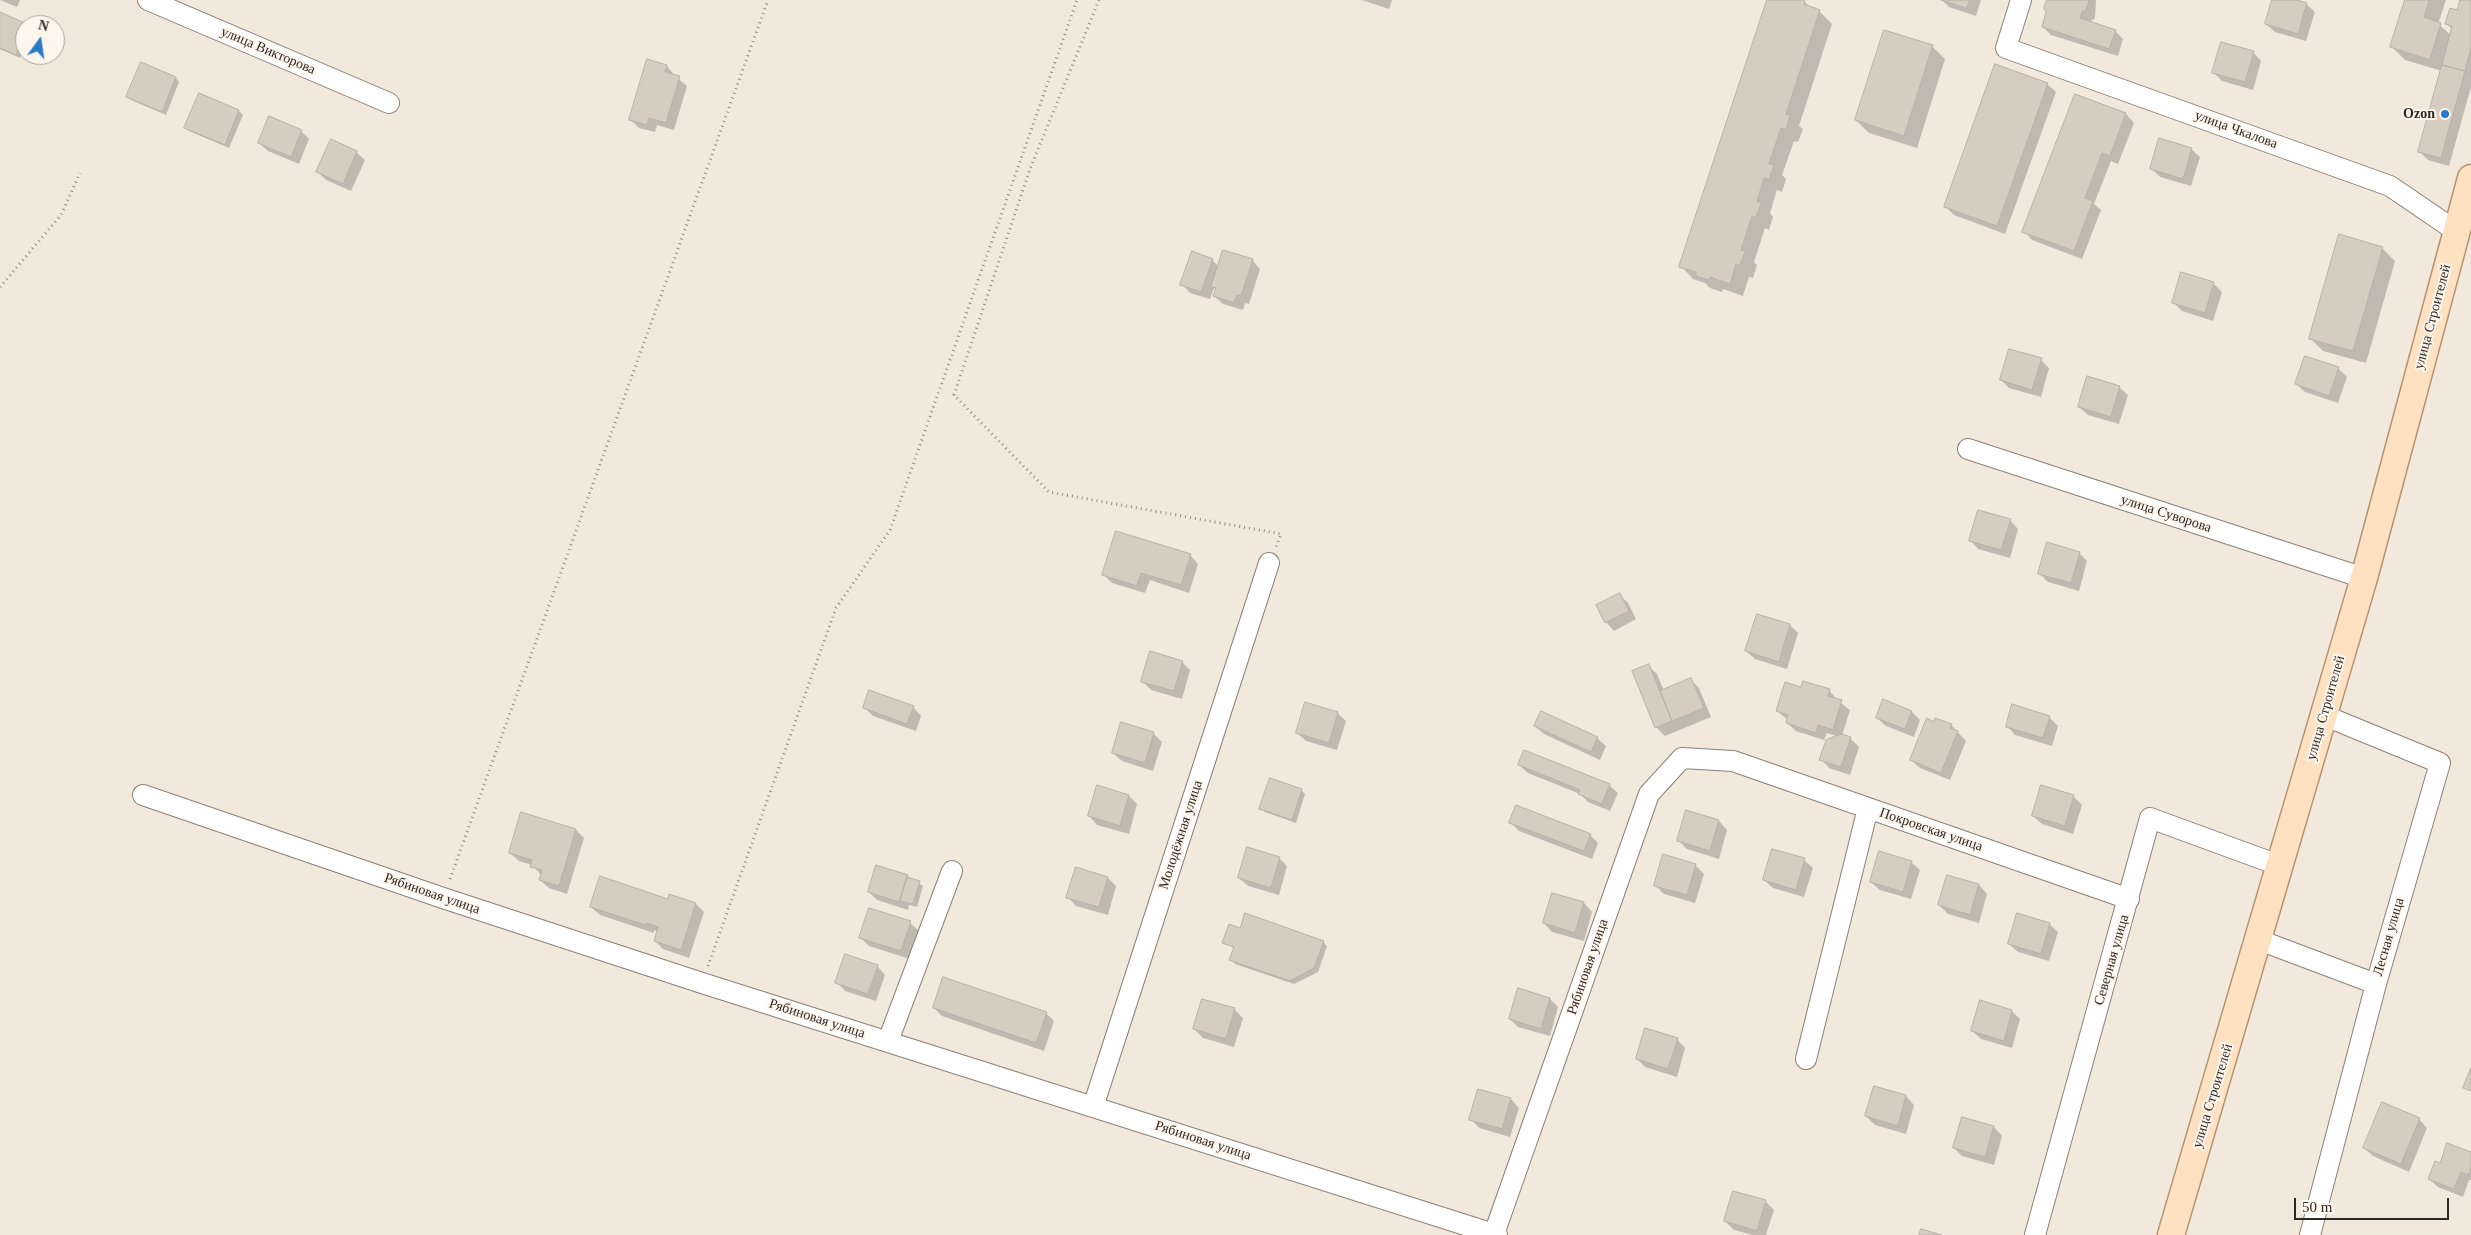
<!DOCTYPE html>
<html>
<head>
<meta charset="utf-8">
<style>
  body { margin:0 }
  #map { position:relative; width:2471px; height:1235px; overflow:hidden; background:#f2e8dc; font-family:Georgia,serif }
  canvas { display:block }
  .north { position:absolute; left:15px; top:15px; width:50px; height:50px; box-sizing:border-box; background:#fef5ec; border:1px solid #aaa39c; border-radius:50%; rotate:14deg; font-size:14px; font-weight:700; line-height:20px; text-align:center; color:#2c2824 }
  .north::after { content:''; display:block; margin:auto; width:18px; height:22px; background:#2a7ac9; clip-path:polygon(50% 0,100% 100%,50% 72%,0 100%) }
  .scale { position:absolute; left:2294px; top:1198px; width:155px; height:22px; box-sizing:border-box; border:2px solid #2c2824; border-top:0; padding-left:6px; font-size:15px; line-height:18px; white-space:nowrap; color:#2c2824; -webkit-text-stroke:4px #fef5ec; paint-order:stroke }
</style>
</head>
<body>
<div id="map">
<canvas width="2471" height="1235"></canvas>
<div class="north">N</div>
<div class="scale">50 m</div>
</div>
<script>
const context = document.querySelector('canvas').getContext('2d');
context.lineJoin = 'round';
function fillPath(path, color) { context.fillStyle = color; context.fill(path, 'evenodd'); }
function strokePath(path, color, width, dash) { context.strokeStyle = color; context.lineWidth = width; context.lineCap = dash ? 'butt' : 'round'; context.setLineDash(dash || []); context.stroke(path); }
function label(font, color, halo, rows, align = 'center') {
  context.font = font + ' Georgia,serif'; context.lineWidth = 4; context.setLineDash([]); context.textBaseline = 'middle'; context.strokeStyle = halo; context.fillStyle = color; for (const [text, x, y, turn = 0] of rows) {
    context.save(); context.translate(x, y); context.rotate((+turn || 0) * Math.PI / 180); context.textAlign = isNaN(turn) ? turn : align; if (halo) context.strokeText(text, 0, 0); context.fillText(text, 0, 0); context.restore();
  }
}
const shadow = new Path2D(`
  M0,0h20l-3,7z
  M1362,0h30l-3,9z
  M1769,0l36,2 5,6 9,3 13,13 -33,102 4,3 -5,13 -4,-1 -12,34 4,4 -4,13 -5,-2 -7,23 3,4 -4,13 -4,-2 -11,34 3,3 -4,13 -4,-1 -6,19 -20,-7 -1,3 -12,-4 -5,-5 -12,-4 -12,-13z
  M1942,0h39l-5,16 -27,-9z
  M2050,0h46l-1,18 -5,4 25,9 8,8 -5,17 -67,-21 -8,-8z
  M2273,0h19l14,4 9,8 -9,29 -31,-9 -9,-8z
  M2406,0h40l-8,24 13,11 2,-5 -6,-6 11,-12 3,-12h10v87l-22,79 -21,-6 -9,-9 23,-80 -37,-11 -13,-13z
  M0,13l27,12h-2v20l-5,13 -20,-9z
  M1932,46l13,13 -28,89 -48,-15 -13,-13z
  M2253,52l8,9 -8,29 -31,-9 -9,-9z
  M141,64l35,14 3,4 -13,33 -35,-15 -3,-4z
  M667,66l8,10 12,10 -13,44 -17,-5 -2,7 -16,-4 -9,-9z
  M2047,84l9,8 -51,142 -51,-19 -8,-8z
  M199,95l40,16 4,4 -14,33 -40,-17 -4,-4z
  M2076,95l50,19 8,9 -16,41 -7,-3 -17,43 7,6 -19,49 -50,-19 -8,-9z
  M301,131l8,8 -10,25 -31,-13 -9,-8z
  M2191,149l9,8 -9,29 -31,-9 -8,-8z
  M356,152l9,8 -14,31 -25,-11 -8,-8z
  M2382,248l13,13 -29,102 -43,-12 -13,-13z
  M1212,260l7,7 33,-7 8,9 -11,35 -4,-1 -2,7 -20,-6 -9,-8 2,-6 -2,-2 -4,11 -20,-6 -8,-9z
  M2213,283l9,9 -9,29 -31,-10 -8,-8z
  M2041,360l8,8 -8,29 -32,-9 -8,-8z
  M2338,368l9,9 -9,26 -33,-11 -9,-8z
  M2119,387l9,8 -9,29 -31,-9 -9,-8z
  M2010,520l8,9 -8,29 -32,-9 -8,-9z
  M2079,553l8,8 -8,30 -31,-9 -9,-9z
  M1190,555l8,9 -9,29 -39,-13 -5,13 -33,-10 -8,-8z
  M1619,594l9,9 8,16 -22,12 -8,-9z
  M1790,625l8,8 -11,36 -32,-10 -9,-8z
  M1182,662l8,8 -8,29 -31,-9 -9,-9z
  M1648,666l9,8 7,17 27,-11 8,8 12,29 -46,19 -9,-9z
  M1802,689l27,1 8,10 13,10 -8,26 8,2 9,9 -9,28 -21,-7 -8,-9 18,-22 -12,-4 -3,7 -28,-9 -9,-8 1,-3 -11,-9z
  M1884,701l28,11 8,8 -6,17 -28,-11 -9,-8z
  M864,707h49l8,9 -5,15 -43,-15z
  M1337,713l9,8 -9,29 -31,-9 -9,-8z
  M2049,717l9,9 -6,20 -37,-11 -8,-9z
  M1934,723l17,2 15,16 -16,39 -30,-12 -9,-8z
  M1535,726l62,12 9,8 -6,14 -56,-26z
  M1153,733l9,9 -9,29 -31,-10 -9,-8z
  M1519,765l90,20 9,8 -8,18 -22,-9 -8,-8 -52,-21z
  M1098,787l31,9 8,8 -8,30 -32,-9 -8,-9z
  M1301,790l4,4 -9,29 -31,-11 -4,-4z
  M2073,796l9,9 -9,29 -31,-10 -9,-8z
  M1687,812l32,9 8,9 -8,29 -32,-10 -8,-8z
  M1511,823l79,12 8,8 -6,16 -73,-28z
  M576,830l8,8 -17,56 -18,-6 -9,-8 1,-5 -9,-10 -13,-4 -9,-8z
  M1279,858l8,8 -8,29 -31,-9 -9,-8z
  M1804,860l9,8 -9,29 -31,-9 -9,-8z
  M1911,862l9,8 -9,29 -31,-9 -9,-8z
  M1695,865l9,9 -9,29 -31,-9 -9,-9z
  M1076,869l32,9 8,8 -8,29 -32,-9 -8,-9z
  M907,876l16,10 -6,21 -8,-2 -1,5 -31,-10 -8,-8z
  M1947,876l32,9 8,9 -8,29 -31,-9 -9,-9z
  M1552,894l32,9 8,9 -8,29 -32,-9 -8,-9z
  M668,900l28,4 8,8 -15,46 -26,-9 -8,-8 3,-9 -4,-2v3l-54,-18 -9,-8z
  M910,923l9,8 -9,28 -41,-13 -9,-9z
  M2049,924l9,8 -9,29 -31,-9 -9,-8z
  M1241,929l82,13 4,4 -9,26 -24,12 -59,-20 -4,-4 4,-11 -11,-7z
  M877,966l8,9 -9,26 -31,-10 -8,-9z
  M1550,999l8,8 -8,29 -32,-9 -8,-8z
  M1980,1002l32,9 8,8 -8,29 -31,-9 -9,-8z
  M934,1008l112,5 8,8 -10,30 -102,-35z
  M1234,1009l9,9 -9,29 -31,-9 -9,-9z
  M1677,1039l8,9 -8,29 -32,-10 -8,-8z
  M1874,1087l32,9 8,9 -8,29 -31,-9 -9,-9z
  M1479,1090l32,9 8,9 -9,29 -31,-9 -8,-9z
  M1962,1118l32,9 8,9 -8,29 -32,-9 -8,-8z
  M2419,1119l8,9 -18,44 -36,-16 -9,-8z
  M2471,1154v26h-2l-6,17 -25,-10 -9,-8 12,-15z
  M1765,1201l9,9 -8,25h-13l-19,-5 -9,-9z`);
const building = new Path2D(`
  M1767,0h36l2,1 -1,3 16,6 -34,104 4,1 -4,15 -5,-2 -12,36 5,1 -5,15 -5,-2 -7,23 4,2 -5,15 -4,-2 -11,34 4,1 -5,15 -4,-2 -6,20 -20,-7 -1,3 -13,-4v-4l-17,-5z
  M1941,0h29l-3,8z
  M2047,0h42l-3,10 -4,2 -2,6 36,12 -7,19 -67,-22 4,-15 -2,-4z
  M2272,0h25l10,3 -9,31 -33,-10z
  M2405,0h24l-5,17 17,6 -11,37 -40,-13z
  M2460,0h11v49l-6,22 -23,-6 10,-39 -7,-2 5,-16 7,2z
  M0,12l29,13h-4v9l-9,21 -16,-7z
  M1884,30l49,15 -29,91 -49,-16z
  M2221,42l33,9 -9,31 -33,-9z
  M647,59l20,6 -2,7 15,4 -14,47 -17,-5 -2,7 -18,-5z
  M141,62l35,15 -14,35 -36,-15z
  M1995,64l53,19 -51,143 -53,-19z
  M2442,65l23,6 -24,87 -23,-6z
  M199,93l40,17 -14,35 -41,-17z
  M2075,94l51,19 -16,43 -8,-3 -17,45 8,3 -19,50 -52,-19z
  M269,116l33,14 -11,27 -33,-14z
  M2159,138l33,10 -9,31 -33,-10z
  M331,139l26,12 -14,33 -27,-12z
  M2339,234l44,13 -30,104 -44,-12z
  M1223,250l30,9 -12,37 -4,-1 -3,8 -21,-7 3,-8 -5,-1z
  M1192,251l21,8 -12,33 -21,-7z
  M2181,272l33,10 -9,31 -33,-10z
  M2009,349l33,9 -10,32 -32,-10z
  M2305,356l34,11 -10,29 -34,-12z
  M2087,376l33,10 -9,31 -33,-10z
  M1978,510l33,9 -10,31 -32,-9z
  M1116,531l75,23 -10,31 -40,-12 -4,13 -35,-11z
  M2047,542l33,10 -9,31 -33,-9z
  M1620,593l9,18 -24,12 -9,-18z
  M1757,614l33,10 -11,38 -34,-11z
  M1150,651l33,10 -9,30 -33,-9z
  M1649,664l23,57 -17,7 -23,-57z
  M1691,678l13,30 -32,13 -12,-30z
  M1803,681l27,8 -2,7 14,4 -9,30 -15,-5 -2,8 -30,-10 2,-8 -12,-4 9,-29 16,5z
  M869,690l45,16 -7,18 -44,-16z
  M1883,699l29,12 -7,18 -29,-11z
  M1305,702l33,10 -9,31 -33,-10z
  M2012,704l38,12 -7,22 -37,-11z
  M1541,711l57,26 -7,15 -57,-26z
  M1927,718l7,4 1,-4 17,6 -2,4 8,3 -17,42 -31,-13z
  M1121,722l33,10 -9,31 -33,-10z
  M1842,734l9,3 -10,30 -22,-7 7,-20z
  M1524,750l86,34 -8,20 -24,-10 2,-4 -62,-25z
  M1270,778l32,11 -10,31 -33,-11z
  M1097,785l32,10 -9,31 -32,-10z
  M2041,785l33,10 -9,31 -33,-10z
  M1516,805l75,29 -7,17 -75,-28z
  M1686,810l33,10 -9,31 -33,-10z
  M521,812l55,17 -17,57 -20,-6 3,-10 -12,-3 2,-7 -23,-7z
  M1247,847l33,10 -9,31 -33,-10z
  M1772,849l33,9 -9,32 -33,-10z
  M1879,851l33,10 -9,31 -33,-10z
  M1663,854l33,10 -9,31 -33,-9z
  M876,865l32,10 -9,27 -31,-10z
  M1076,867l32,10 -9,30 -33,-9z
  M1947,875l32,9 -9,31 -32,-10z
  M600,876l68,23 1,-5 27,9 -15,47 -27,-9 4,-14 -12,-4 -1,2 -55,-18z
  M907,877l13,4 -7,23 -13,-3z
  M1552,893l32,9 -9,31 -32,-10z
  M869,908l42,13 -10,30 -42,-13z
  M1245,913l79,28 -10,27 -24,13 -61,-21 5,-13 -12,-4 7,-19 11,4z
  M2017,913l33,10 -9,31 -33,-10z
  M845,954l33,11 -10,29 -33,-11z
  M943,977l104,35 -11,31 -103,-35z
  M1518,988l32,10 -9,31 -32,-10z
  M1202,999l33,9 -9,31 -33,-10z
  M1980,1000l32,10 -8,31 -33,-10z
  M1645,1028l33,10 -10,31 -32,-10z
  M2471,1068v23l-8,-3z
  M1874,1086l32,9 -8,31 -33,-10z
  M1478,1089l33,9 -9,31 -33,-9z
  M2382,1102l38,16 -19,46 -38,-16z
  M1962,1117l32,9 -9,31 -32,-9z
  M2447,1143l24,9v16l-3,7 -7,-3 -7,17 -26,-10 7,-18 5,2z
  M1733,1191l33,9 -9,31 -33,-10z
  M1921,1229l21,6h-23z`);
const path = new Path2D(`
  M1099,0l-69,169 -76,226 95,97 232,42 -5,13
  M0,287l61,-72 19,-42
  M450,879l318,-879
  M708,966l128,-358 54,-78 187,-530`);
const minor = new Path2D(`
  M148,0l241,103
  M2021,0l-15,48 384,138 66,45
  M1968,449l396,129
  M143,795l300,103 259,85 795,252
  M2259,940l117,44
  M888,1041l64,-170
  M1806,1059l62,-251
  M1093,1107l176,-544
  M1494,1234l155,-440 33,-36 51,3 396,138
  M2035,1235l115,-417 131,48
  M2310,1235l66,-251 64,-221 -117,-48`);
const major = new Path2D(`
  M2171,1235l193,-657 107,-400`);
const markers = [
  [2445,114,5,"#2a7ac9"]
];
const streetNames = [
  ["улица Викторова",268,51,23],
  ["улица Чкалова",2236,130,20],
  ["улица Строителей",2433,317,-75],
  ["улица Суворова",2166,514,18],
  ["улица Строителей",2326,708,-74],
  ["Покровская улица",1931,830,19],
  ["Молодёжная улица",1181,835,-72],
  ["Рябиновая улица",432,894,19],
  ["Лесная улица",2389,937,-74],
  ["Северная улица",2112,960,-74],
  ["Рябиновая улица",1588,967,-71],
  ["Рябиновая улица",817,1019,18],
  ["улица Строителей",2213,1096,-73],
  ["Рябиновая улица",1203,1141,18]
];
const poiNames = [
  ["Ozon",2435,114]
];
fillPath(shadow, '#0003');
fillPath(building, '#d6ccc0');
strokePath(building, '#b9afa4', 1);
strokePath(minor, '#8b8177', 22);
strokePath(major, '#b3936f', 29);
strokePath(path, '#938c84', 3, [1, 4]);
strokePath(minor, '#fff', 20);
strokePath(major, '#fde1c1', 26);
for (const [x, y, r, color] of markers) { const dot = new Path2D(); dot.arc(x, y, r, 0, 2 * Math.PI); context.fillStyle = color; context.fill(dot); strokePath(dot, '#fef5ec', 2); }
label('14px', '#2c2824', '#fef5ec', streetNames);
label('bold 14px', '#2c2824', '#fef5ec', poiNames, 'right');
</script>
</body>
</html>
